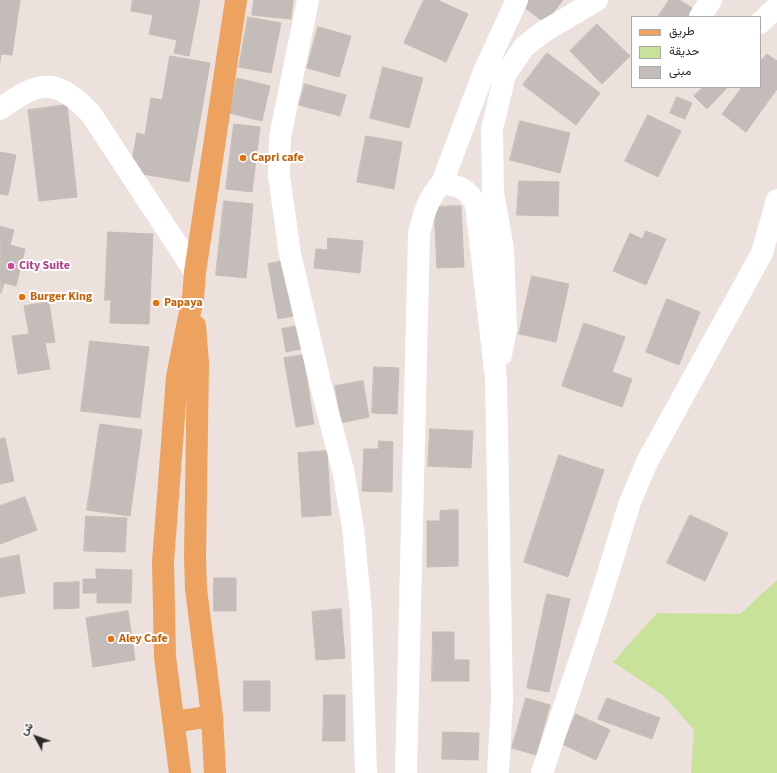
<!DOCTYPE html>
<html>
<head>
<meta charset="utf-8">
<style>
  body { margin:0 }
  #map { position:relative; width:777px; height:773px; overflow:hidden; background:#ece1dc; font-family:"Source Sans 3",Vazirmatn,sans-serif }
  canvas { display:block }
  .legend { position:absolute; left:631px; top:16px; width:130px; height:72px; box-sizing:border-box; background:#fff; border:1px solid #aaa; margin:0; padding:5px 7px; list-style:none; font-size:12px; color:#2a2a2a }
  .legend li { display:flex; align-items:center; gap:8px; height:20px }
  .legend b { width:20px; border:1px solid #aaa }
  .north { position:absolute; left:16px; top:717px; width:40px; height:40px; -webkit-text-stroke:3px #fff; paint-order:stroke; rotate:311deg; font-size:11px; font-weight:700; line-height:16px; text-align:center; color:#2a2a2a }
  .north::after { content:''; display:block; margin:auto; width:14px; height:18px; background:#2a2a2a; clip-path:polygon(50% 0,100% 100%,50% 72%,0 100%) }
</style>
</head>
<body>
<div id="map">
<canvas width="777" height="773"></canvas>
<ul class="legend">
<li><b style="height:5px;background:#eea25f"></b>طريق</li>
<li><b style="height:11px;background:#c8e29a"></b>حديقة</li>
<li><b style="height:11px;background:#c4bcb8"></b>مبنى</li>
</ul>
<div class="north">ش</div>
</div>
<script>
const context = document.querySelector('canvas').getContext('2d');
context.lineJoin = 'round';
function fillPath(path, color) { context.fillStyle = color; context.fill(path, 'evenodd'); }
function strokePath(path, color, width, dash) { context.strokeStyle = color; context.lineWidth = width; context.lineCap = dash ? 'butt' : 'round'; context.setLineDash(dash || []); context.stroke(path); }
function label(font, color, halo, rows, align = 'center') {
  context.font = font + ' "Source Sans 3",sans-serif'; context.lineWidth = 4; context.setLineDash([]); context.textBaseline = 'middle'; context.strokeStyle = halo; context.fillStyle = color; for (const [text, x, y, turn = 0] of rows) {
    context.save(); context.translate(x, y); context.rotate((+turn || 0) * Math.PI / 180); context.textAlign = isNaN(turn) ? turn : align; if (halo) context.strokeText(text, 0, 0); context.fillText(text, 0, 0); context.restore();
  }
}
const green = new Path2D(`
  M777,580v193h-86l3,-43 -30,-34 -51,-34 44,-49 83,1z`);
const building = new Path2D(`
  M0,0h20l-8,55 -11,-1 -1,8z
  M133,0h67l-11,56 -15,-3 3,-13 -28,-6 4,-19 -22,-4z
  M254,0h39l-2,19 -39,-4z
  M424,0h13l31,14 -22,48 -42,-19z
  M523,0h40l-18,23 -25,-19z
  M669,0h10l15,9 -5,8h-31z
  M248,17l33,6 -10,50 -32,-6z
  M597,24l33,32 -28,28 -32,-33z
  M318,27l33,9 -12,41 -32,-9z
  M547,53l53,40 -24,32 -53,-40z
  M767,54l10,7v28l-31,43 -24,-18 20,-27h18v-25z
  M170,56l40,7 -21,119 -59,-10 7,-39 8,2 6,-37 11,2z
  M383,67l40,11 -14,50 -39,-10z
  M237,78l33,8 -8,35 -33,-8z
  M305,84l41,11 -6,21 -41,-11z
  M703,87h25l-21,22 -13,-13z
  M677,97l15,6 -7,16 -15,-6z
  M67,105l10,92 -38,4 -11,-91z
  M648,115l33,16 -23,46 -33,-16z
  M520,121l50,12 -10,40 -50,-13z
  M234,124l26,3 -8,65 -26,-3z
  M366,136l36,6 -8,47 -37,-7z
  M0,152l16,3 -8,40 -8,-1z
  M519,181l40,1 -1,34 -41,-1z
  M224,201l29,3 -7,74 -30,-3z
  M461,206l3,61 -27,1 -3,-61z
  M0,226l14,4 -4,15 15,4 -9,37 -12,-3 -3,10z
  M646,231l20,8 -20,46 -33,-14 17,-38 12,6z
  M108,232l45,2 -4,90 -39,-1 1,-23h-6z
  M328,238l35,3 -3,32 -46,-5 2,-19 11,1z
  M287,260l11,55 -20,4 -10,-55z
  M532,276l37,8 -13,58 -37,-8z
  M667,299l33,13 -21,53 -33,-13z
  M49,302l6,40 -10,1 5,26 -32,5 -6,-38 17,-2 -5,-28z
  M584,323l41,14 -13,35 20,7 -10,28 -60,-21z
  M296,326l5,23 -15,3 -4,-23z
  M90,341l59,6 -9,71 -59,-7z
  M303,355l11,69 -18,3 -12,-69z
  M374,367l25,1 -2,46 -25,-1z
  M363,381l6,36 -28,6 -6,-37z
  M100,424l42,6 -12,86 -43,-6z
  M430,429l43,2 -2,37 -43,-2z
  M5,438l9,43 -14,3v-45z
  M379,441l14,1 -1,50 -30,-1 2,-42h14z
  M327,451l4,64 -29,2 -4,-64z
  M559,455l45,15 -36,107 -44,-15z
  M25,497l12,33 -37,14v-38z
  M458,510v56l-31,1v-46h13v-10z
  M690,515l38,18 -23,48 -38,-18z
  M86,516l41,2 -2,34 -41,-1z
  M19,555l6,38 -25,4v-38z
  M96,569l36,1 -1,33h-34v-10h-14v-14h13z
  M214,578h22v33h-22z
  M79,582v26l-25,1v-26z
  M547,594l23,5 -21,93 -22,-4z
  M341,609l4,49 -29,2 -4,-48z
  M128,611l7,49 -42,7 -7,-49z
  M433,632h21v28h15v21h-37z
  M244,681h26v30h-26z
  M324,695h21v46h-22z
  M526,698l24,7 -14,50 -24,-7z
  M607,698l53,20 -8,21 -54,-20z
  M576,714l34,16 -14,30 -34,-16z
  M443,732l36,1 -1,27 -36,-1z`);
const minor = new Path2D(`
  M308,0l-28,137 -1,39 11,78 30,128 23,88 10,58 8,85 5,160
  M700,17l11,-17
  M760,23l17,-16
  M0,109c40,-29 56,-32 91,5l104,158
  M442,183l43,-114 32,-69
  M501,355l5,-26 -3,-80 -10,-57 -1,-63 13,-54 19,-28 19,-15 54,-32
  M406,773l13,-540c5,-19 9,-36 23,-50 17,3 26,5 34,22l20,174 6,320 -4,74
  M542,773l56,-167 32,-104 18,-42 114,-207 15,-53`);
const major = new Path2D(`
  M195,326l3,37 -3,194 1,32 16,127 3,57
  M174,722l38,-6
  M180,773l-15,-116 -2,-95 14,-185 16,-80 2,-25 41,-272`);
const markers = [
  [243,158,4,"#e8710a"],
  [11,266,4,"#d1479c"],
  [22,297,4,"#e8710a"],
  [156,303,4,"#e8710a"],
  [111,639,4,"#e8710a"]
];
const foodNames = [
  ["Capri cafe",251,158],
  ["Burger King",30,297],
  ["Papaya",164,303],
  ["Aley Cafe",119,639]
];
const hotelNames = [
  ["City Suite",19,266]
];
fillPath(green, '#c8e29a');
fillPath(building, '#c4bcb8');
strokePath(building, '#c7bcb6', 1);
strokePath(minor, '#fff', 22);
strokePath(major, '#eea25f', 22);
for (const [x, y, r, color] of markers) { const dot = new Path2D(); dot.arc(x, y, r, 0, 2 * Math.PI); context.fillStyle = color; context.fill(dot); strokePath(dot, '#fff', 1.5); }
label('bold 12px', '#c56008', '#fff', foodNames, 'left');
label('bold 12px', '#b23c85', '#fff', hotelNames, 'left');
</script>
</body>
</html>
